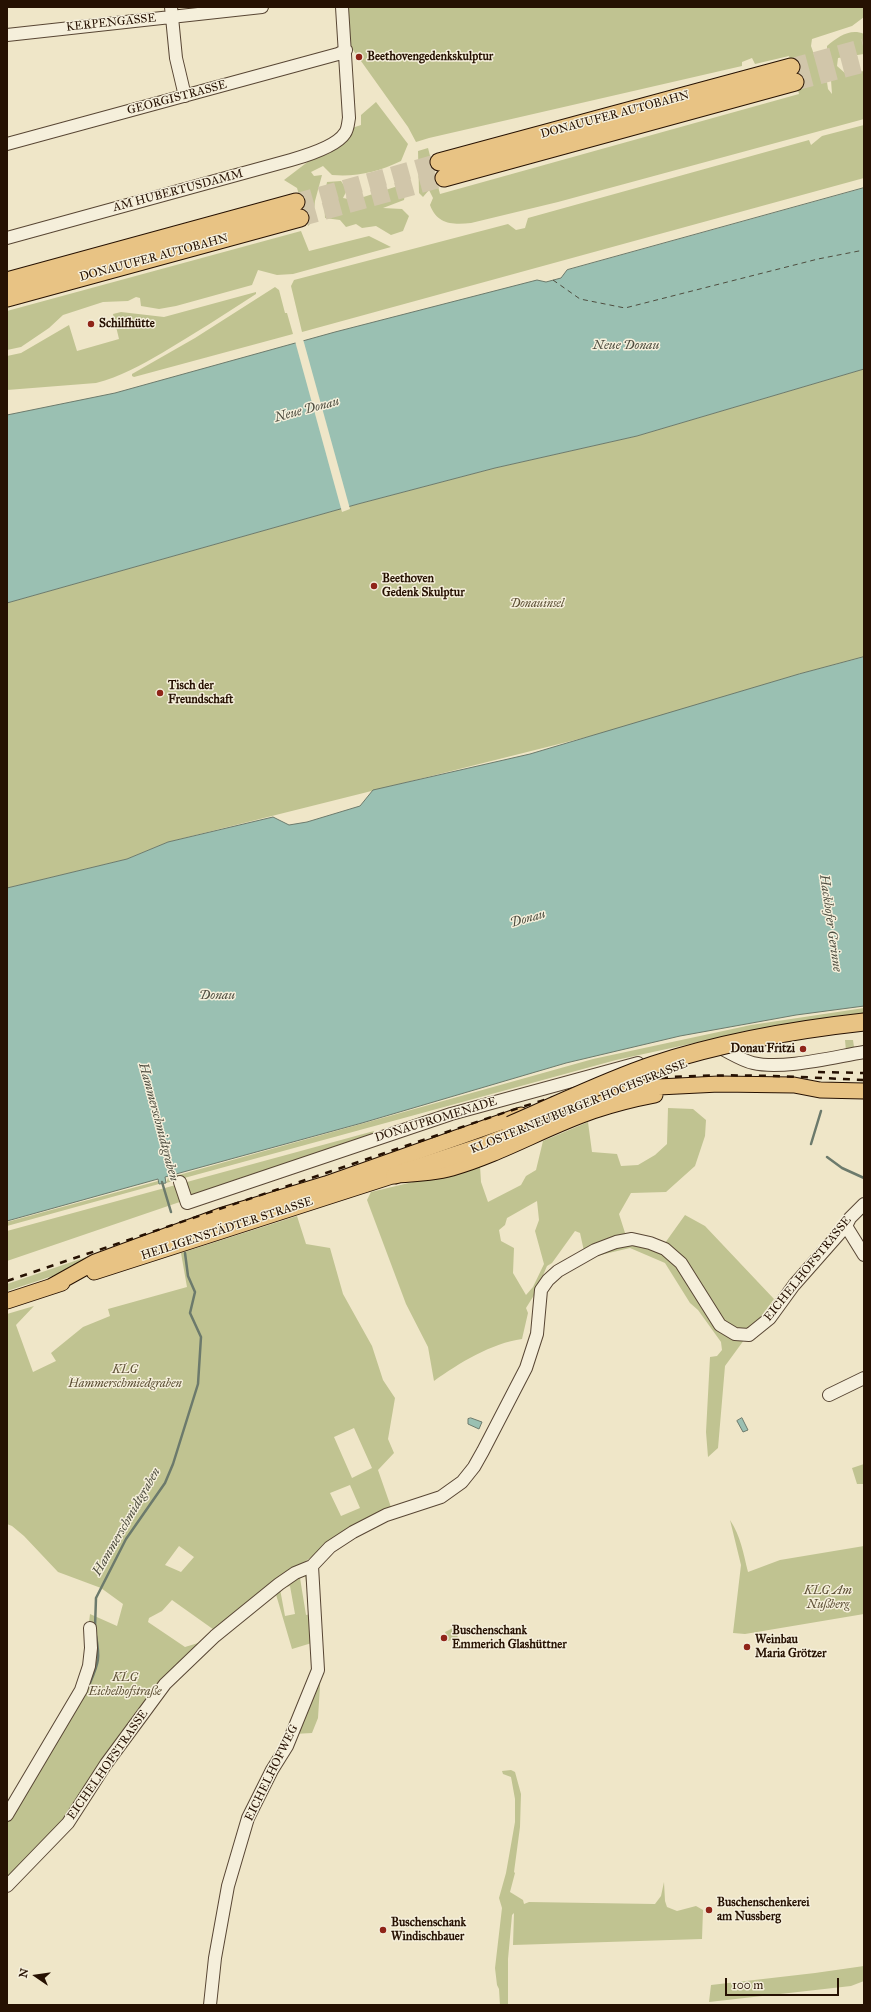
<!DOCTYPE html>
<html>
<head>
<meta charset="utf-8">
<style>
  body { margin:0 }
  #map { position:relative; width:871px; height:2012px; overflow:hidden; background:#efe6c8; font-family:"IM FELL Great Primer",serif }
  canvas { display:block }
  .frame { position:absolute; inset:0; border:8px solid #261102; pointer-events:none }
  .north { position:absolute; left:16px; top:1956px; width:40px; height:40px; -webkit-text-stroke:3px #f5efdb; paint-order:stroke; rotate:283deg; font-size:11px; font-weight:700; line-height:16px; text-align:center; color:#261102 }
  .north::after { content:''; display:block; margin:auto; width:14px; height:18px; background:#261102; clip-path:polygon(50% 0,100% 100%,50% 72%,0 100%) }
  .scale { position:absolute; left:725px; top:1978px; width:114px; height:18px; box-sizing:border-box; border:2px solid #261102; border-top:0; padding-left:5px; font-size:12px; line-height:14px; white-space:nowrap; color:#261102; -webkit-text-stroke:3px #f5efdb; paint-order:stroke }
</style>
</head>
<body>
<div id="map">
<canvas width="871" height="2012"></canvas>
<div class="frame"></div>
<div class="north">N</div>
<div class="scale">100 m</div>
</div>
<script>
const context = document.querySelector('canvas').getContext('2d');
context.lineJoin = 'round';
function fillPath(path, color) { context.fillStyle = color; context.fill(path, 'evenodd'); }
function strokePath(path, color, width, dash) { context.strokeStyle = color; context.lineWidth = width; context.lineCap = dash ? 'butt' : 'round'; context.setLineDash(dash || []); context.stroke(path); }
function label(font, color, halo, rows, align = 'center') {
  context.font = font + ' "IM FELL Great Primer",serif'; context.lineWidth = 3; context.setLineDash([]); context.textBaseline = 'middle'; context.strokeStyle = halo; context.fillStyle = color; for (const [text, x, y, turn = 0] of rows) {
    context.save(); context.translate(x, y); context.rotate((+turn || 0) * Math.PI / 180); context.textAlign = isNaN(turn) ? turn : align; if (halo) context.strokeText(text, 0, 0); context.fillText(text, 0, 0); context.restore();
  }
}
const green = new Path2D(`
  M347,7h517v10l-12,9 -40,13 -1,7 13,37 3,-1 1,7 4,5 -1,-14 -4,-15v-19c11,-9 23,-18 37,-12v20l-26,4 -1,8 9,8 18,-3v48l-306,83 -87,21c-19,2 -34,1 -41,-18l3,-7 -4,-8 -6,7 -4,-4 -1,-42 10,-3 12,46 359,-100 -10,-38 -34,8 -3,-6 -10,4v4l-313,72 -13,4 -8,-15 -57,-80z
  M376,102l32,42 -7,17c-23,11 -44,16 -69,14l-9,-9 -12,6 3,4 8,-1 -7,26 -2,20 -5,5 -11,-38 -13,-8 68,-52 9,-3v-10z
  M864,125v53l-562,154 -11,-46 3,-6 214,-56 8,6 9,-2 3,-10 281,-78 2,5 11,-9z
  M341,181l6,9 -4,8 11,2 44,-14 7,8 -1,6 -21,8 19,1 7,7 -6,15 -12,4 -15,-9 -14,2 -6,-4 -10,3 -6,-7 -15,-2 -1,-20 3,-16z
  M301,231l8,20 60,-15 22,11 -98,27 -16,1 -19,-5 -6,15 -76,21 -17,3 -18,-3 -1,-8 -4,-1 -8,4 -25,1 -40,13 -14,13 -28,19 -14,3v-39z
  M275,287l4,3 6,23h2l6,21 -159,43 -2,-1v-2l63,-36z
  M256,292v2c-31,20 -62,40 -94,59 -21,12 -42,24 -66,30l-89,7v-34l14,-3 48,-28 8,26 42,-12 -6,-25 8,-2 43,5z
  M864,369v288l-65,17 -192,58 -439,110 -41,17 -120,29v-285l351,-99 137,-36 142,-32z
  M864,1008v7l-114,16 -134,29 -450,123 2,-5 425,-119 158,-34z
  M845,1040h8l1,7 10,-1v4l-18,1z
  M668,1108l25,1 13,11 -1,16 -10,30 -29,26 -35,1 -12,21 7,22 39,7 20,-28 20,11 69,73 -49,67 -7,82 -10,9 -2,-25 4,-75 7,-1 5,-6 -1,-8 -23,-32 -8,-7 -25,-40 -35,-15 -34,8 -12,-5 -4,-18 -5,-2 -23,32 -5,3 -11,26 -10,16 2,5 -6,26c-30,4 -63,24 -88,42l-6,-34 -22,-43 -39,-104 4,-8 109,-26 1,16 7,20 33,-17 5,-9 10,-6 7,-29 45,-19 4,30 25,2 4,12 17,-1 17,-10 12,-11zM537,1201l2,19 -4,11 9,33 -11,23 -7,8 -13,-22 1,-25 -13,-7 -2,-11 6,-5 2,-7z
  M374,1131l-1,5 -366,125v-30z
  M158,1181l1,3 -152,42v-4z
  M297,1216l9,28 24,4 13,46 29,52 11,34 12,18 -7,41 6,14 -16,17 14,40 -26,11 -44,25 -2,5 -44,31 -97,85 -103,141 -69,75v-68l74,-125 9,-76 27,12 6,-22 -22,-16 -43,-16 -34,-36 -12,-10 -5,-2v-210l27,-8 -18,19 17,47 23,-11 -5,-8 32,-26 27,-11 -2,-7 79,-22 -6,-34zM354,1428l18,40 -20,10 -18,-41zM350,1485l10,23 -19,8 -11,-23zM179,1546l15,11 -13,15 -16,-7zM172,1600l45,32 -9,8 -23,7 -37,-25 1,-4 13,-7z
  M107,1250l-48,24 -52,17v-7z
  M864,1464v20h-7l-5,-16z
  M730,1520c11,17 13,32 18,52l32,-12 84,-14v68l-119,20 -12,-1 8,-68z
  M306,1572l9,70 -23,7 -17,-58zM305,1576l6,38 -5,1 -6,-37zM290,1586l5,28 -10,2 -5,-27z
  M455,1627l3,11 -10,3 -3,-9z
  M321,1669l-3,49 -6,15 -18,1z
  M511,1770l4,2 6,22 -1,33 -6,45 1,1 -5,19 13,8 1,4 5,-2 126,2 6,-8 3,-14 1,19 2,6 10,4 19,-5 7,4 -1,29 -189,6 1,-32 -2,2 -4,44v46h-8l-1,-16 -2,-4 -2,-17 7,-60 -3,-10 7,-25 9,-51v-23l-4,-22 -8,-3 -1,-3z
  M864,1966v15l-13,5 -142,16 2,-17 104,-12z`);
const water = new Path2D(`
  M864,188v181l-227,67 -142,32 -137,36 -351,99v-188l108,-22 220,-61 202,-52 9,2 15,-4 6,-8z
  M864,657v349l-68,9 -116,21 -114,27 -204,60 -197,54 1,6 -7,1 -1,-5 -151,42v-333l120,-29 41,-17 105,-25 16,8 18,-3 53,-16 13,-16 157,-36 269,-80z
  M471,1418l11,4 -3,7 -11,-5v-5z
  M742,1418l6,12 -5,2 -6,-11z`);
const pier = new Path2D(`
  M303,339l47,170 -8,3 -47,-171z`);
const stream = new Path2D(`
  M811,1144l10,-33
  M827,1157l15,11 22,10
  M162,1182l9,30
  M95,1627l1,-29 30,-59 39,-56 8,-19 25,-80 3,-47 -11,-24 5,-21 -7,-16 -3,-23
  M90,1683c9,-21 10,-25 6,-47`);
const ferry = new Path2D(`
  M553,280l27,19 45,9 193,-49 46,-9`);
const highwayTunnel = new Path2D(`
  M791,67l73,-20
  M795,82l69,-18
  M296,202l143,-40
  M300,218l144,-40`);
const minor = new Path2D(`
  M171,7l5,51 9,38
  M7,35l255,-28
  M7,144l331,-90 8,-4
  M7,238l284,-78c14,-4 46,-14 54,-27 3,-4 3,-10 4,-15l-7,-111
  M716,1046c12,5 24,14 37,17 30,7 80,-6 111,-11
  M180,1182l7,21 264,-89 187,-51
  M846,1226l18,29
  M829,1395l35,-17
  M7,1815l74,-125 8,-24 2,-18 -1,-20
  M7,1886l61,-63 38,-59 59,-80 50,-48 64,-52 16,-11 17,-7 18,-19 23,-15 33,-17 55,-18 21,-15 12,-15 9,-16 43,-83 11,-34 4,-44 7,-10 10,-9 37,-21 21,-8 16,-3 18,4 15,6 16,14 39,62 15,9 14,1 21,-17 24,-33 52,-59 4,-8 14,-14
  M210,2005l5,-47 13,-72 20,-68 24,-48 15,-24 31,-76 -6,-104`);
const major = new Path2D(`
  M588,1095l30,-6 101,-5 75,1 26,5 44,1
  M94,1272l301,-97c19,-1 39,-2 57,-7 49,-14 94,-41 141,-57 21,-7 41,-12 62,-16
  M52,1286l43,-24 125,-46 106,-32 195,-69
  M7,1301l55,-18`);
const highway = new Path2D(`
  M439,162l352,-95
  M444,178l351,-96
  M7,281l289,-79
  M7,298l293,-80
  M395,1175l91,-30 28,-11`);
const rail = new Path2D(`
  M818,1072l46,1
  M7,1281l499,-169c32,-10 64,-21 97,-27 85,-15 175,-9 261,-5`);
const highwayBridge = new Path2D(`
  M510,1125c47,-20 95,-44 143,-60 70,-23 138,-35 211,-43`);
const markers = [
  [359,57,4,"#8f2418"],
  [91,324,4,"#8f2418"],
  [374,586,4,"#8f2418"],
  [160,693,4,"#8f2418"],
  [803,1049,4,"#8f2418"],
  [444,1638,4,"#8f2418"],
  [747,1647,4,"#8f2418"],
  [709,1910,4,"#8f2418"],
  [383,1930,4,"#8f2418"]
];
const streetNames = [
  ["KERPENGASSE",111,23,-6],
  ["GEORGISTRASSE",177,98,-15],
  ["DONAUUFER AUTOBAHN",615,115,-15],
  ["AM HUBERTUSDAMM",178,191,-15],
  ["DONAUUFER AUTOBAHN",154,258,-15],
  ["KLOSTERNEUBURGER HOCHSTRASSE",579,1107,-22],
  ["DONAUPROMENADE",436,1120,-17],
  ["HEILIGENSTÄDTER STRASSE",227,1229,-18],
  ["EICHELHOFSTRASSE",808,1269,-51],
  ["EICHELHOFSTRASSE",108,1765,-55],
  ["EICHELHOFWEG",272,1773,-64]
];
const poiNames = [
  ["Beethovengedenkskulptur",367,57],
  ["Schilfhütte",99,324],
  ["Beethoven",382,579],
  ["Gedenk Skulptur",382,593],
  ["Tisch der",168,686],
  ["Freundschaft",168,700],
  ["Donau Fritzi",795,1049,"right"],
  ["Buschenschank",452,1631],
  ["Emmerich Glashüttner",452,1645],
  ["Weinbau",755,1640],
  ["Maria Grötzer",755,1654],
  ["Buschenschenkerei",717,1903],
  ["am Nussberg",717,1917],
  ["Buschenschank",391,1923],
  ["Windischbauer",391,1937]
];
const parkNames = [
  ["Donauinsel",537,604],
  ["KLG",125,1370],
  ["Hammerschmiedgraben",125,1384],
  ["KLG Am",828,1591],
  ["Nußberg",828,1605],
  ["KLG",125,1678],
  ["Eichelhofstraße",125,1692]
];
const waterNames = [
  ["Neue Donau",626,346],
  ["Neue Donau",307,410,-15],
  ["Donau",528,919,-16],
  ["Hackhofer Gerinne",830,923,82],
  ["Donau",217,996],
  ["Hammerschmidtgraben",158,1122,75],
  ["Hammerschmidtgraben",127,1522,-60]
];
fillPath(green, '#c0c391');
fillPath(water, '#9ac0b2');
strokePath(water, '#6c7a6c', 1);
fillPath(pier, '#efe6c8');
strokePath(stream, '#6c7a6c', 2.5);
strokePath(ferry, '#4f4e40', 1, [5, 4]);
strokePath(highwayTunnel, '#d1c6aa', 17, [17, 8]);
strokePath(minor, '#584634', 14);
strokePath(major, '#261102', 17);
strokePath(highway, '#261102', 19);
strokePath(minor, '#f5efdb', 12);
strokePath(major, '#e8c384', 15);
strokePath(highway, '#e8c384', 17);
strokePath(rail, '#261102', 2.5, [7, 7]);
strokePath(highwayBridge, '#261102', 19, []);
strokePath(highwayBridge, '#e8c384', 17);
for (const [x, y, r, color] of markers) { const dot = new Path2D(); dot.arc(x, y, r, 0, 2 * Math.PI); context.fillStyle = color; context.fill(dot); strokePath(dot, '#f5efdb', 1.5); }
label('12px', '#261102', '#f5efdb', streetNames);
label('bold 12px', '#261102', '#f5efdb', poiNames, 'left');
label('italic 12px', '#5c4f34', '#f5efdb', parkNames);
label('italic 13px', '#4f4e40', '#f5efdb', waterNames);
</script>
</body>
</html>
